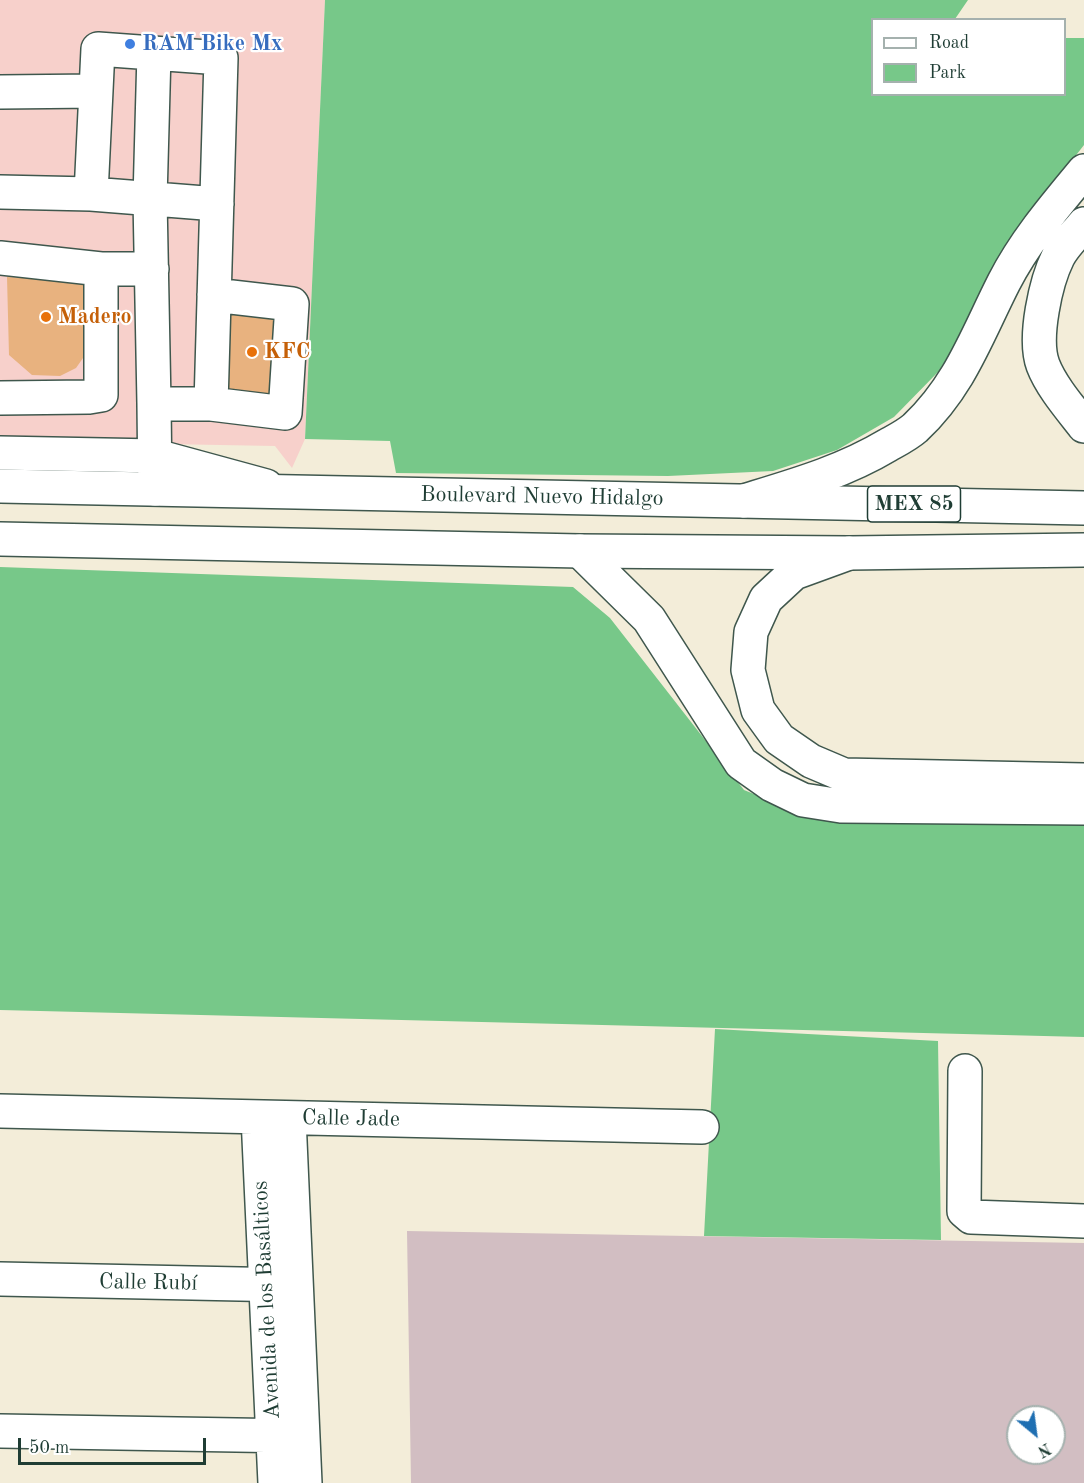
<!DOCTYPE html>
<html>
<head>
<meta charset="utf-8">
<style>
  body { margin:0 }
  #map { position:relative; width:1084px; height:1483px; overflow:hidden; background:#f3edd9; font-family:"Old Standard TT",serif }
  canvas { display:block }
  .legend { position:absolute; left:871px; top:18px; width:195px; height:78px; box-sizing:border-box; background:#fff; border:2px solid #a5b1ae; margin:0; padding:8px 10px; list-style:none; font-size:18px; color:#1f3d34 }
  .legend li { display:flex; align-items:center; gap:12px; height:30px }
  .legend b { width:30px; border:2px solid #a5b1ae }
  .north { position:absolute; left:1006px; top:1405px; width:60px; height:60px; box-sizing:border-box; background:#fff; border:2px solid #a5b1ae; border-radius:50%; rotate:151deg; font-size:16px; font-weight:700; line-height:24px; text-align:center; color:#1f3d34 }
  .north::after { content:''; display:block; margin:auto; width:21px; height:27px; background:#1f6fb2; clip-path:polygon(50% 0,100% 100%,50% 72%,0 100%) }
  .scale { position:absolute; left:18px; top:1438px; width:188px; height:27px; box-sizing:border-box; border:3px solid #1f3d34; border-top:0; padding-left:8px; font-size:18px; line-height:21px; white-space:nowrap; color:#1f3d34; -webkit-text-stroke:4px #fff; paint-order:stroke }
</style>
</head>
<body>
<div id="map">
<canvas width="1084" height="1483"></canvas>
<ul class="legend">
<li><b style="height:8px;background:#fff"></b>Road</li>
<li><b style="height:16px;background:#77c889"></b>Park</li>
</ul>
<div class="north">N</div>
<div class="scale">50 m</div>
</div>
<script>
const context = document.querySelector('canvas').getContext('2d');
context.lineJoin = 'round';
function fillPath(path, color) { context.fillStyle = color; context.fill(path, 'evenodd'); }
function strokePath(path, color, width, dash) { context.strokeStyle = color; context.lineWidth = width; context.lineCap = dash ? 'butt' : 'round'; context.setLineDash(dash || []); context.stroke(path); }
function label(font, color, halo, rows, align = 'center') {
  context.font = font + ' "Old Standard TT",serif'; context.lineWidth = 4.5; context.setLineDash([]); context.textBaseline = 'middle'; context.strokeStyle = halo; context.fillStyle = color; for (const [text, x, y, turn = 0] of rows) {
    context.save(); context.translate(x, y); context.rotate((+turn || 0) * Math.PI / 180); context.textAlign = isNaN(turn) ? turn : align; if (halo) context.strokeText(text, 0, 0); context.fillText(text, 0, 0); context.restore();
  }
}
const built = new Path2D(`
  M0,0h325l-20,439 -13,29 -17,-22 -275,-5z`);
const industrial = new Path2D(`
  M407,1231l677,12v240h-673zM1018,1417h36v36h-36z`);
const green = new Path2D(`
  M325,0h643l-13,19 -83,1v74h192l1,-56h19v107l-71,91 -40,79 -34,56 -45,46 -57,33 -64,21 -105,5 -272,-3 -6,-32 -85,-2z
  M0,567l573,20 37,31 134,172 74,30 266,3v214l-1084,-27z
  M715,1029l223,12 3,199 -237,-4z`);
const building = new Path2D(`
  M7,277l77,3 -1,78 -7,10 -16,8 -28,-1 -23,-20z
  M229,309l53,3 -5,89 -58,-8z`);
const minor = new Path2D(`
  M154,53l-4,146 4,205
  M0,92l96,-1
  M0,192l91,2
  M0,258l101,11h51
  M0,398l89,-1 12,-2v-126
  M211,404l74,9 7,-109 -78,-9
  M0,453l156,3 110,30
  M155,489l-1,-85h57l10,-346 -123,-9 -7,145 126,10
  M965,1071l-1,140 7,6 113,4
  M0,1111l702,16
  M258,1117l17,366
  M289,1118l16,365
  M0,1279l288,6
  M0,1431l295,5`);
const major = new Path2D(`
  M0,486l1084,22
  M0,539l580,12 269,2 235,-3`);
const highway = new Path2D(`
  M1084,224c-8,10 -20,21 -26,33 -12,24 -25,81 -15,108 8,21 27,43 41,61
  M744,501c49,-15 99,-29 144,-56 9,-5 19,-10 27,-17 45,-42 62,-93 89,-146 21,-41 51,-76 80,-111
  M580,551l69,68 92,144 31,22 31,15 38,6 243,2
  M849,553l-55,20 -28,26 -15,33 -3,38 10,40 21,29 32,22 33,14 240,5`);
const markers = [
  [130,44,6,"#3f7fe0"],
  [46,317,6,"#e8710a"],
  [252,352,6,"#e8710a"]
];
const shields = [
  [914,504,93]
];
const shieldNames = [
  ["MEX 85",914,504]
];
const shopNames = [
  ["RAM Bike Mx",142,44]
];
const foodNames = [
  ["Madero",58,317],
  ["KFC",264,352]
];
const streetNames = [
  ["Boulevard Nuevo Hidalgo",542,497,1],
  ["Calle Jade",351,1119,1],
  ["Calle Rubí",148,1283,1],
  ["Avenida de los Basálticos",267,1300,-93]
];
fillPath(built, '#f7d0cb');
fillPath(industrial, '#d2bec2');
fillPath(green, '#77c889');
fillPath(building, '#e8b27f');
strokePath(minor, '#3f574d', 36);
strokePath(major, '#3f574d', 36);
strokePath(highway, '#3f574d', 36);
strokePath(minor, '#fff', 33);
strokePath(major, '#fff', 33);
strokePath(highway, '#fff', 33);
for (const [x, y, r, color] of markers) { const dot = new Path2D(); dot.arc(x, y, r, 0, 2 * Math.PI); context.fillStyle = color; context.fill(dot); strokePath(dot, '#fff', 2); }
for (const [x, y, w] of shields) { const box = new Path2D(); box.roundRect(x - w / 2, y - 18, w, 36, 4.5); context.fillStyle = '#fff'; context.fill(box); strokePath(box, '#1f3d34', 1.5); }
label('bold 21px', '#1f3d34', null, shieldNames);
label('bold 22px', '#366cbe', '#fff', shopNames, 'left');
label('bold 22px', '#c56008', '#fff', foodNames, 'left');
label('22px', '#1f3d34', '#fff', streetNames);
</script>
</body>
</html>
